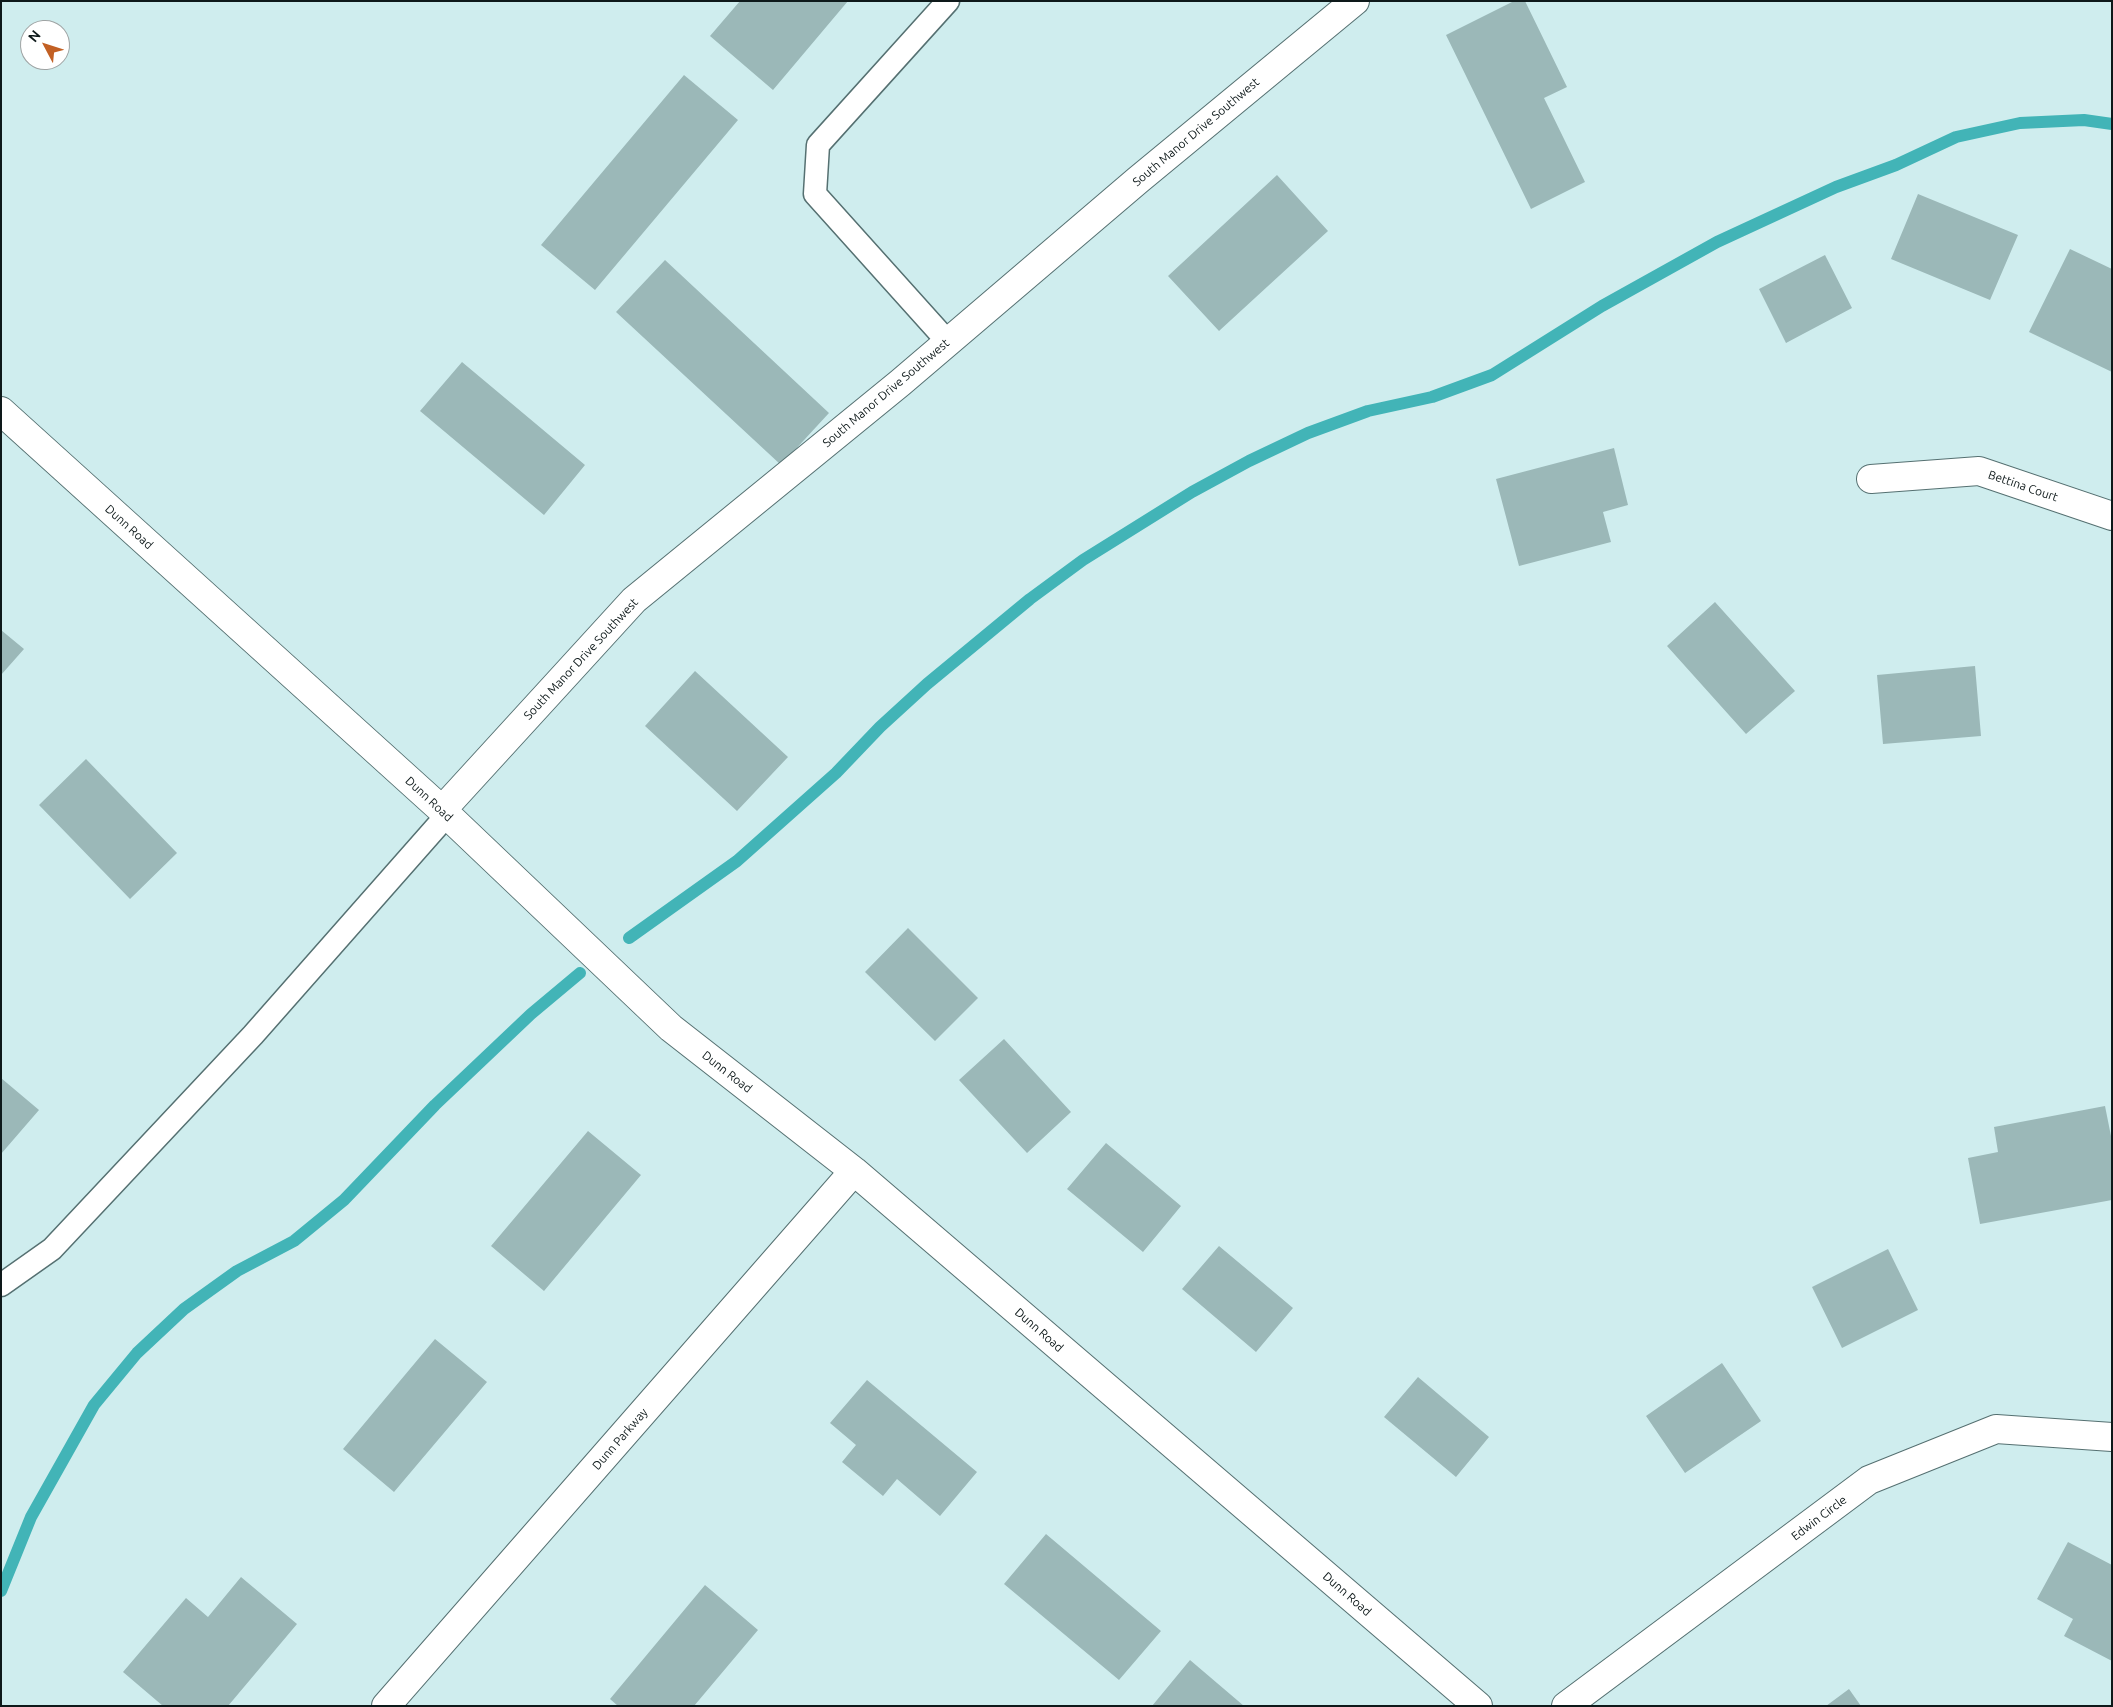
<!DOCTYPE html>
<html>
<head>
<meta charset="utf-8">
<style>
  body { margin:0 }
  #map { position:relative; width:2113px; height:1707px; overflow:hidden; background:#cfedee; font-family:Ubuntu,sans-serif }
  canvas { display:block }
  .frame { position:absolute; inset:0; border:2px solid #0e191a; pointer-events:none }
  .north { position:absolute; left:20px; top:20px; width:50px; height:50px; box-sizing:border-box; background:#fff; border:1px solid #9fa3a3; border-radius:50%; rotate:310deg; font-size:14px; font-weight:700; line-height:20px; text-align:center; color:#0e191a }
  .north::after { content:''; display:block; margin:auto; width:18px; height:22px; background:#c26024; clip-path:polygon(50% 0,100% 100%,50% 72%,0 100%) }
</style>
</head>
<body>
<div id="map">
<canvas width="2113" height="1707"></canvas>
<div class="frame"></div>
<div class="north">N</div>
</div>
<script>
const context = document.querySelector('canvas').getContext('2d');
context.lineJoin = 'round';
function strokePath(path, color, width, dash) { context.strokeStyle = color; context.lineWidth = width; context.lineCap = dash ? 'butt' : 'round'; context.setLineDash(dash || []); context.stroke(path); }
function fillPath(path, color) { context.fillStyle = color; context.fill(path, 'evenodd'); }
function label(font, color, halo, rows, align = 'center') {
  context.font = font + ' Ubuntu,sans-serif'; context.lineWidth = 5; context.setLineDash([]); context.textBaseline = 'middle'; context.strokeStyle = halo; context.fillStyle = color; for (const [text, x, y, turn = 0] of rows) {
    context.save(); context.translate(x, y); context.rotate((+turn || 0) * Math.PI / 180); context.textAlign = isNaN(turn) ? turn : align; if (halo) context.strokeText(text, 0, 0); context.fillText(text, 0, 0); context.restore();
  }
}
const stream = new Path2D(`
  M629,938l108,-77 99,-88 44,-46 47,-43 103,-85 53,-39 109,-68 57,-31 59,-28 60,-22 64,-14 60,-22 110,-69 115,-64 119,-55 60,-22 60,-28 64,-14 64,-3 28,4
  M1,1591l30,-74 63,-112 43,-52 47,-44 53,-38 57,-30 50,-41 91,-95 96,-91 49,-41`);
const building = new Path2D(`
  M740,1h108l-75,89 -63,-54z
  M1514,1h11l42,86 -23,11 41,84 -54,27 -85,-174z
  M684,75l54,45 -143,170 -54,-45z
  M1277,175l51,56 -109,100 -51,-55z
  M1918,194l100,41 -28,65 -99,-41z
  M2070,249l42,20v103l-83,-40z
  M1825,255l27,53 -66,35 -27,-54z
  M665,260l164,153 -48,52 -165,-153z
  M462,362l123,103 -41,50 -124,-104z
  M1614,448l14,57 -25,7 8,30 -92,24 -23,-87z
  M1715,602l80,89 -49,43 -79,-88z
  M1,630l23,19 -23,26z
  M1975,666l6,70 -98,8 -6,-69z
  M695,671l93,86 -51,54 -92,-85z
  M86,759l91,94 -47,46 -91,-94z
  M908,928l70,70 -43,43 -70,-69z
  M1004,1039l67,73 -44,41 -68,-73z
  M1,1078l38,32 -38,44z
  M2105,1106l7,35v59l-132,24 -12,-66 30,-6 -4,-25z
  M588,1131l53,44 -97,116 -53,-45z
  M1106,1143l75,63 -38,46 -76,-63z
  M1219,1246l74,62 -37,44 -74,-63z
  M1888,1249l30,61 -76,38 -30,-61z
  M435,1339l52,43 -93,110 -51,-43z
  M1722,1363l39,58 -76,52 -39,-57z
  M1418,1377l71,60 -33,40 -72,-60z
  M867,1380l110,92 -37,44 -43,-37 -14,17 -41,-34 14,-17 -26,-22z
  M1046,1534l115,97 -42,49 -115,-96z
  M2068,1542l44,23v96l-48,-25 9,-17 -36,-20z
  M241,1577l56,47 -69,82h-65l-40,-34 63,-74 22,19z
  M705,1585l53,45 -64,76h-76l-8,-7z
  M1190,1660l54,46h-92z
  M1849,1689l12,17h-35z`);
const lane = new Path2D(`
  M948,342l-133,-148 3,-49 130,-144
  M1,1285l51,-36 201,-214 194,-220`);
const street = new Path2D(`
  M1,411l441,399 229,218 183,143 624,535
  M1871,479l108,-8 133,45
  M442,810l192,-210 266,-217 238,-203 217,-179
  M386,1706l468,-535
  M1566,1706l303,-226 127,-51 116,8`);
const streetNames = [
  ["South Manor Drive Southwest",1196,132,-40],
  ["South Manor Drive Southwest",886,393,-40],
  ["Bettina Court",2023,486,19],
  ["Dunn Road",129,527,42],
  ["South Manor Drive Southwest",581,659,-47],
  ["Dunn Road",429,799,43],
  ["Dunn Road",727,1072,38],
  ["Dunn Road",1039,1330,41],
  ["Dunn Parkway",620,1439,-49],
  ["Edwin Circle",1819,1518,-37],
  ["Dunn Road",1347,1594,41]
];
strokePath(stream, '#42b4b7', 12);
fillPath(building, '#9bb8b8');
strokePath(lane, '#557071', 25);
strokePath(street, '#557071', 30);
strokePath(lane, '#fff', 22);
strokePath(street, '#fff', 28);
label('12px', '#0e191a', '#fff', streetNames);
</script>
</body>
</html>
